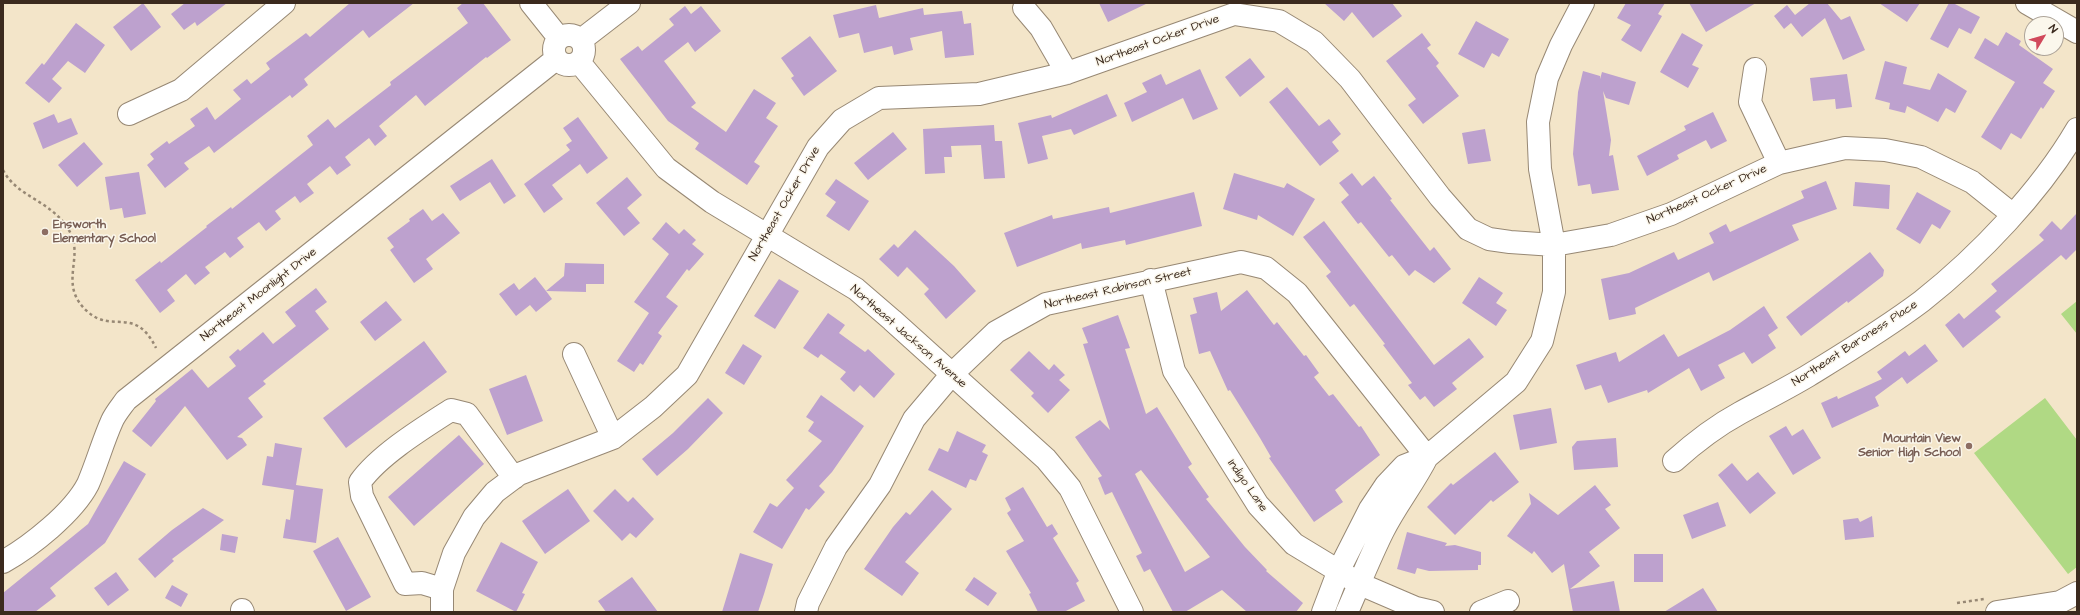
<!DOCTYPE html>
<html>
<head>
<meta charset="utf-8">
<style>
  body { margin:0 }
  #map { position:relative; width:2080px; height:615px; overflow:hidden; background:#f3e5c9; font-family:"Architects Daughter",sans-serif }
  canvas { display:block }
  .frame { position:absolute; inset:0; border:4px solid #3b2a1e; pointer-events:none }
  .north { position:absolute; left:2024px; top:16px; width:40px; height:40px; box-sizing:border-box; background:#fbf7ec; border:1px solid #aea59a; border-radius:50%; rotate:52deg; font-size:11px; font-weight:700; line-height:16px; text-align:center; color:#3b2a1e }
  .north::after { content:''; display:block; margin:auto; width:14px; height:18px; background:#d1495b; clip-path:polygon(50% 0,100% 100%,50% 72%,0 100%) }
</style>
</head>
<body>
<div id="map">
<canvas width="2080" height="615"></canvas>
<div class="frame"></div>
<div class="north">N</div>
</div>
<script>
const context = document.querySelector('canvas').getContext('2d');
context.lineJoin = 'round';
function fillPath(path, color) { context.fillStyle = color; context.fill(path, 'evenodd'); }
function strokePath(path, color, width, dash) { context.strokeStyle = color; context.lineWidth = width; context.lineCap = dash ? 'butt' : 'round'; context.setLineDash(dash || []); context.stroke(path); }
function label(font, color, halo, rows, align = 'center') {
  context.font = font + ' "Architects Daughter",sans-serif'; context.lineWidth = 3; context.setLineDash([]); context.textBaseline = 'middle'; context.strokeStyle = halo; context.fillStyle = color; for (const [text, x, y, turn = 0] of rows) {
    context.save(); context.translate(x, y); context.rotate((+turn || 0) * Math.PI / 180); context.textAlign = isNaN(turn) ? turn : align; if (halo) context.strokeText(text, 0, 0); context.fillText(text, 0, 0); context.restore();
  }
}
const green = new Path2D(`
  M2077,301v33l-16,-20z
  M2045,398l32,42v127l-9,7 -94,-121z`);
const building = new Path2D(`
  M143,3l18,24 -30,24 -18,-24z
  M185,3h42l-30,23 -2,-4 -11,8 -13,-16z
  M350,3h64l-45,35 -6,-8 -59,49 4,6 -16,13 -2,-3 -76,58 -5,-7 -25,17 5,6 -24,19 -18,-23 7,-6 -4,-5 17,-13 2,3 26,-18 -5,-7 17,-12 8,13 26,-21 -8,-9 14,-11 4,5 19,-15 -4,-6 40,-30 4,4z
  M463,3h20l28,37 -24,18 -1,-1 -61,49 -9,-11 -37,31 8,10 -12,10 -6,-8 -24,19 6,8 -14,10 -7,-9 -23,18 7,9 -14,10 -5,-7 -20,15 6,8 -15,12 -7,-9 -22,16 7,9 -14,11 -5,-6 -20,15 5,6 -15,12 -9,-11 -19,16 8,11 -15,12 -25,-33 25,-19 1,2 46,-36 -1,-1 25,-19 1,2 81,-64 -6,-9 21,-17 7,9 56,-43 -1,-3 78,-59 -11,-15z
  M1099,3h49l-40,19z
  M1324,3h68l10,13 -29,22 -21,-26 -8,9z
  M1626,3h39l-7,11 4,2 -21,36 -20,-12 10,-15 -14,-7z
  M1689,3h67l-50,29z
  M1810,3h17l14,17 9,-4 15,34 -22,10 -18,-42 -23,19 -11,-14 -7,6 -10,-13 13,-11 8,10z
  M1879,3h41l-13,19z
  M1949,3h4l27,14 -9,17 -12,-6 -11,20 -18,-9z
  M876,5l3,13 44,-10 1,7 38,-4 2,13 7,-1 3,32 -29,3 -3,-27 -32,7 3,12 -19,5 -2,-9 -28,7 -5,-20 -20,5 -6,-23z
  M685,6l6,8 10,-8 20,25 -26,21 -7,-10 -24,19 32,42 -5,4 35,25 28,-43 22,14 -10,15 12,8 -24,36 6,4 -13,19 -52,-36 4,-6 -31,-22 -48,-62 18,-13 4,5 32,-26 -5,-6z
  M1476,21l33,18 -10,18 -7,-4 -8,15 -26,-14z
  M76,23l29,22 -20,28 -17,-12 -16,18 10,9 -13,15 -24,-20 17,-20 2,2z
  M2006,32l15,9 -2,4 34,24 -10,14 12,8 -12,18 -2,-2 -20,32 -10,-6 -10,17 -20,-13 34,-55 -41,-24 11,-20 13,8z
  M1422,33l9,12 -4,3 12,15 -3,3 23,30 -36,28 -15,-19 8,-6 -30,-38z
  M1682,33l21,12 -11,20 7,3 -11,20 -28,-16z
  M810,36l27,35 -33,25 -13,-18 3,-2 -13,-18z
  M1250,58l15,19 -25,20 -15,-20z
  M1885,61l22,6 -4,17 27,6 8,-17 29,18 -12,22 -9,-5 -8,14 -31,-16 -2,7 -16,-4 1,-6 -15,-4z
  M1200,69l18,40 -25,11 -10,-22 -51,24 -8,-19 23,-11 -5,-9 19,-9 5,11z
  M1583,71l17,5v3l2,-7 34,10 -7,23 -23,-7 -3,-7 8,49 -2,16 4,-1 6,35 -27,4 -2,-10 -12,2 -5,-32 5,-62z
  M1847,74l5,33 -16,2 -1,-10 -22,2 -3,-23z
  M1287,87l32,39 10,-7 12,15 -9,8 7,9 -19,15 -51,-64z
  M1107,94l10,22 -43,19 -3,-6 -29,7 6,23 -20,5 -10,-41 33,-8 1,3z
  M1713,112l14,29 -16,8 -5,-9 -29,15 2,4 -32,17 -10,-20 49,-26 -2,-4z
  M54,114l4,9 13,-5 7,16 -35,15 -10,-26z
  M578,117l30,41 -21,16 -7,-10 -28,21 11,14 -19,14 -20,-29 46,-34 -4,-5 6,-4 -9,-13z
  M994,125l1,16h7l3,37 -21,1 -3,-34 -30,1 1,11h-8l1,16 -20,1 -2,-45z
  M1485,129l6,32 -23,3 -6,-31z
  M893,132l14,17 -39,31 -14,-17z
  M84,142l19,22 -26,23 -19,-22z
  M492,159l24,37 -12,8 -14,-22 -30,19 -10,-15z
  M139,172l7,42 -22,4 -2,-10 -12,2 -5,-33z
  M1234,173l50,15 3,-5 28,16 -22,37 -35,-21 -1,5 -34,-11z
  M1352,173l10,13 12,-10 18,23 -2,1 40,51 4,-4 17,22 -17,14 -19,-13 -6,6 -17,-21 -3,2 -28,-35 -3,2 -17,-22 8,-7 -10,-12z
  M627,177l15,18 -15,13 13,15 -16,13 -28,-33z
  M836,179l33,22 -20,30 -23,-15 10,-14 -11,-8z
  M1826,181l11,28 -45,16 7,15 -86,41 -4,-9 -74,36 1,6 -27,6 -8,-41 28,-6 45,-21 4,8 36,-17 -5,-10 17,-9 4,8 74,-34 -3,-7z
  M1855,182l35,3 -1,24 -36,-3z
  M1194,192l8,34 -76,19 -1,-5 -43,9 -1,-6 -64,24 -13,-34 48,-18 1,4 56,-12 1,6z
  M1917,192l34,19 -11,18 -8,-5 -12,20 -24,-15z
  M423,209l9,12 11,-8 17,20 -34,26 7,10 -19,14 -24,-33 4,-3 -7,-9 23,-17 -1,-2z
  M2077,213v36l-11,11 -5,-5 -66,56 6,6 -38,31 -18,-23 14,-12 5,6 33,-28 -6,-7 53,-44 -5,-5 13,-14 9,9z
  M1324,221l110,144 35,-27 15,19 -32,26 5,6 -23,18 -9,-11 -5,4 -12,-15 4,-2 -29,-38 2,-1 -31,-40 -4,3 -24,-31 5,-4 -28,-35z
  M666,222l13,12 5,-5 12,11 -4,4 12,10 -15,17 -2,-2 -21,28 12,9 -20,27 4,3 -19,29 -3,-2 -6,9 -17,-11 32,-48 -15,-11 35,-48 -17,-15z
  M915,230l39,36 22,25 -30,28 -22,-25 5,-5 -22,-22 -9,10 -19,-18 15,-15 4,4z
  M1870,252l14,18 -1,6 -35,27 -1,-2 -46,35 -15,-19z
  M565,263l39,1v20h-18v8l-40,-1 6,8 -16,13 -6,-7 -14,11 -17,-22 15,-11 5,7 16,-13 11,14 18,-15z
  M1479,277l24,16 -7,10 11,7 -11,16 -34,-23z
  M779,279l20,12 -24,38 -21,-13z
  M316,288l11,14 -12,9 14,18 -66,52 3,3 -18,14 15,19 -26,20 5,1 5,7 -20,15 -42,-54 -34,41 -19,-16 24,-30 -1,-2 37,-30 16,19 28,-22 -7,-9 9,-8 2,2 23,-19 10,12 23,-18 -11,-14z
  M1247,290l27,35 3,-3 27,34 2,-1 13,18 -5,4 15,19 4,-2 26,33 2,-1 19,29 -45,35 8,12 -29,20 -45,-64 2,-1 -11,-19 -30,-48 -2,1 -18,-40 -11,3 -9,-39 7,-2 -4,-15 24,-6 4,19z
  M386,301l16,19 -27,21 -15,-19z
  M1764,306l14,22 -10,7 8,13 -24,16 -8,-12 -26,13 7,13 -24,13 -12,-23 -41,25 -1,-3 -39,13 -7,-18 -16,5 -9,-25 40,-13 3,10 45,-28 14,23 52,-27z
  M828,313l17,12 -6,8 26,19 3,-3 27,25 -21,24 -14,-13 -6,7 -14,-13 6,-7 -25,-18 -3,4 -15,-10z
  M1118,315l12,33 -5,1 21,65 11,-7 35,57 -4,3 21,30 -3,2 39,48 22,23 -1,1 37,32 -7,9h-49l-25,-22 -37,22h-12l-23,-43 -6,3 -8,-16 6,-3 -30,-61 -7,3 -7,-17 4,-2 -27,-39 25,-17 10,10 -27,-86 5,-1 -6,-15zM1141,470l69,87 -25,15 -50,-98z
  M424,341l23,31 -101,76 -23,-30z
  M743,344l19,12 -18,29 -19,-12z
  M1925,344l13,17 -31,23 -5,-7 -27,20 4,9 -47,22 -11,-25 16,-7 1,3 44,-20 -5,-7 28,-21 4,5z
  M1029,351l20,19 5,-6 11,11 -6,5 11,10 -22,23 -17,-17 3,-3 -24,-23z
  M526,375l17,46 -36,14 -18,-46z
  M821,395l43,31 -32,46 -13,14 6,6 -16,18 -3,-2 -24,41 -29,-17 17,-29 7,4 17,-19 -8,-8 36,-39 -14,-10 6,-9 -8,-5z
  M708,398l15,15 -35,36 -31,27 -15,-17 31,-26z
  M1551,408l6,35 -37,7 -7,-35z
  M1786,426l6,10 11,-7 18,29 -28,17 -24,-39z
  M957,431l29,14 -4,7 6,3 -12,26 -6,-2 -4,9 -38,-18 11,-22 9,4z
  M459,435l25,29 -70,62 -26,-29z
  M1616,438l2,29 -44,3 -2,-23 5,-6z
  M275,443l27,5 -6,37 27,4 -7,54 -33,-5 3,-19 4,1 4,-30 -32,-5 5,-29 6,1z
  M1495,452l24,30 -26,20 -2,-2 -36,35 -28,-28 24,-24 2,2z
  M124,461l22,13 -41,69 -55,45 6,8 -21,16h-32v-19l85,-69z
  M1732,463l15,18 11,-9 18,21 -26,21 -32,-39z
  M1595,485l16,20 -6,4 15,19 -31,24 11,14 -30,23 44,-8 6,31h-47l-9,-48 -12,9 -18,-22 -2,3 -25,-18 24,-32 -2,-11 29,22z
  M1023,487l24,40 5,-3 6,10 -5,4 26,43 -3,2 9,18 -21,11h-26l-9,-18 2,-1 -25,-42 18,-10 -17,-28 4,-3 -6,-12z
  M568,489l22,32 -45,33 -23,-33z
  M615,489l13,13 5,-5 21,22 -18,19 -6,-5 -8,8 -29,-30z
  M932,490l20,19 -47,53 14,11 -17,23 -38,-27 29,-42 13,-15 4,3z
  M1718,502l8,24 -34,13 -9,-24z
  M203,508l21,12 -52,39 2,2 -19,17 -17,-19 34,-29z
  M1872,516l2,21 -29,3 -2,-20 15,-2 2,4z
  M1407,532l40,11 -2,3 10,-1 26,7v13h-3v5l-49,1 -12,-3 -2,6 -18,-5z
  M222,534l16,3 -3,16 -15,-3z
  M338,537l33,60 -25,14 -33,-60z
  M501,542l37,20 -16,31 3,1 -9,18 -40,-21z
  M740,553l33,11 -9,30 -6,18h-36z
  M1634,554h29v28h-29z
  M116,572l13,18 -21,16 -14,-18z
  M632,577l26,35h-52l-8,-11z
  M974,577l23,16 -9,13 -23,-16z
  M172,585l16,9 -7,13 -16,-9z
  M1703,588l15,24h-54z`);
const path = new Path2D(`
  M3,170c15,29 51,30 68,64 12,26 -13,52 17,78 25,22 47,-7 68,36
  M1957,603l27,-4`);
const minor = new Path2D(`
  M531,3l28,35
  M2027,3l50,29
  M1024,8l17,20 26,45
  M554 50a15 15 0 1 1 30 0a15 15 0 1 1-30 0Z
  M581,40l48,-37
  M579,62l87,106 46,34 144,87 36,31 154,139 24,29 62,124
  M1755,69l-5,33 29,61
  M129,114l52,-24 103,-87
  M1151,280l23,91 84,134 36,39 66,40 56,24 17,4
  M574,354l39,84
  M1674,461c20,-18 42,-35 66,-48 22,-12 44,-23 66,-36 39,-24 79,-48 116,-76 57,-45 118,-109 155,-172
  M3,562c28,-16 70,-49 85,-78 9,-21 15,-43 24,-63 3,-7 9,-14 14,-21l430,-341
  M442,589l-20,-6 -17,1 -43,-88 -2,-14c19,-27 63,-54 91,-72l16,4 47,64
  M242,610l1,2
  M442,612v-23l12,-36 20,-36 21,-25 24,-18 94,-36 40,-31 34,-32 131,-228 24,-27 37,-22 100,-4 88,-21 167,-59 45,7 35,21 36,37 90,118 28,32 21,10 21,3 44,3 57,-10 60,-21 108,-51 66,-15 40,2 36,7 51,25 40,32
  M806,612l2,-9 28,-56 44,-62 34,-66 38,-45 44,-42 50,-28 195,-42 25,6 31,25 130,164
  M1323,612l16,-42 31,-61 16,-24 18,-19 23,-9 89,-75 26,-41 12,-49v-47l-14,-76 -2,-47 9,-44 14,-33 22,-42
  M1347,612c12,-27 23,-55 36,-81 13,-26 31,-48 44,-74
  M1481,612l27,-11
  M1997,612l63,-10 17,-9`);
const markers = [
  [45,232,4,"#8d6e63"],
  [1969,446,4,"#8d6e63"]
];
const streetNames = [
  ["Northeast Ocker Drive",1158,41,-20],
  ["Northeast Ocker Drive",1707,195,-24],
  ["Northeast Ocker Drive",785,204,-60],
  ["Northeast Robinson Street",1118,289,-13],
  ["Northeast Moonlight Drive",259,295,-38],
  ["Northeast Jackson Avenue",908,337,41],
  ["Northeast Baroness Place",1855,344,-33],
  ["Indigo Lane",1247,486,55]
];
const educationNames = [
  ["Ensworth",53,225],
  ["Elementary School",53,239],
  ["Mountain View",1961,439,"right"],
  ["Senior High School",1961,453,"right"]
];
fillPath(green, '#b0d984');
fillPath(building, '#bda1ce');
strokePath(minor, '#978874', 24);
strokePath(path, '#978874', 2.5, [3, 3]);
strokePath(minor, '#fff', 22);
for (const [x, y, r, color] of markers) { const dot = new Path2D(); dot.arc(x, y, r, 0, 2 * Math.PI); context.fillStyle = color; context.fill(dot); strokePath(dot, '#fbf7ec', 1.5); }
label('12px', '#3b2a1e', '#fbf7ec', streetNames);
label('bold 12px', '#785e54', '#fbf7ec', educationNames, 'left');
</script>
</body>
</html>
